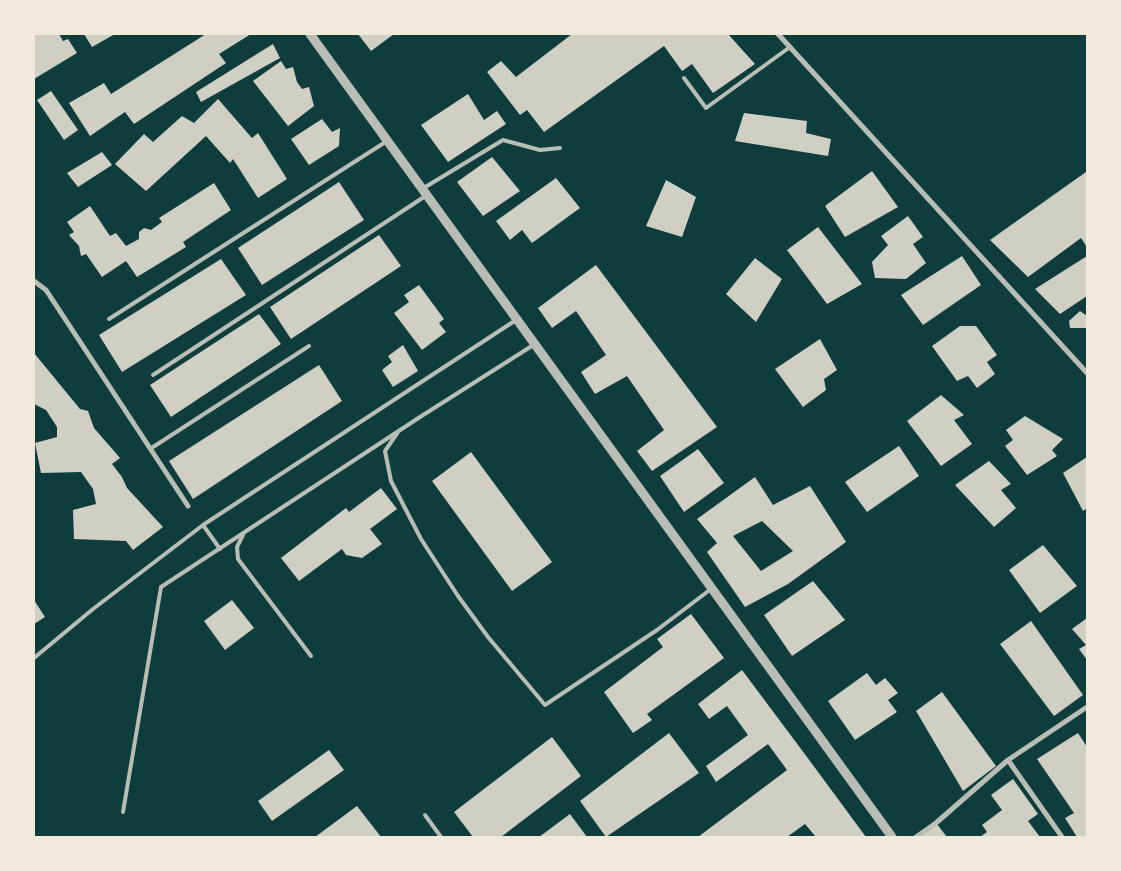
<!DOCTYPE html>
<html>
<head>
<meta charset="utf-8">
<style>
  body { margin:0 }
  #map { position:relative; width:1121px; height:871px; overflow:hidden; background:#0f3d3e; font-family:Helvetica,sans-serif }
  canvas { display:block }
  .frame { position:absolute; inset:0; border:35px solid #f1e9da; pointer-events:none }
</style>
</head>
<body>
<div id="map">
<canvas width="1121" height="871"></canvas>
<div class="frame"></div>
</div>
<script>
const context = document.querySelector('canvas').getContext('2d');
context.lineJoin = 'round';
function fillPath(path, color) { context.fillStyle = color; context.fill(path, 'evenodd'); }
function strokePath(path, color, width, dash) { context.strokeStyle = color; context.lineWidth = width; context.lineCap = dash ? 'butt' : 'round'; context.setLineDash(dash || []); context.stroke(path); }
const building = new Path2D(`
  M34,34h25l4,7 5,-2 9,14 -43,26z
  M84,34h31l-23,13z
  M206,34h45l-32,20 7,9 -92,61 -9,-12 -35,24 -21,-33 35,-20 7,11z
  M358,34h36l-23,17z
  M572,34h156l27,30 -42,29 -21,-29 -10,7 -18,-25 -120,86 -17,-22 -7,5 -33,-43 14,-11 15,16z
  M273,44l7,14 -79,44 -5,-10z
  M281,61l5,8 7,-2 4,15 5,7 7,-2 5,19 -26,20 -35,-45z
  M51,91l27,39 -14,10 -27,-40z
  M468,94l16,26 13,-9 9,13 -58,38 -27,-37z
  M218,99l34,39 6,-5 29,46 -29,19 -25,-39 -3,4 -24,-27 -60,55 -31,-27 29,-30 9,8 29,-26 12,7z
  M744,113l63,8 -1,12 25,6 -3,17 -93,-15z
  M322,119l10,13 8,-4 -1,18 -30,19 -18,-26z
  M102,152l10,13 -34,22 -11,-14z
  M492,157l28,34 -37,25 -26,-34z
  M872,171l26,36 -53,30 -20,-31z
  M1086,172l1,75 -6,-9 -53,39 -38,-37z
  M556,178l24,30 -48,35 -10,-13 -12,10 -14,-19z
  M666,180l30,17 -14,40 -36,-11z
  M339,182l25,38 -102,65 -24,-37z
  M214,183l17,27 -48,32 3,5 -49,30 -11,-16 -24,16 -16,-23 -5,2 -2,-10 -10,-11 5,-3 -7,-10 23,-16 20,30 6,-3 10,13 13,-7v-7l5,-4 7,2 11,-8 -3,-4z
  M908,216l15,21 -10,7 13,19 -20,16 -31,-1 -3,-16 16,-17 -7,-9z
  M818,227l44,57 -35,20 -40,-54z
  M379,235l22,31 -110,73 -21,-32z
  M962,256l19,29 -58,40 -22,-30z
  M1087,256v40l-27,18 -25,-25z
  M755,258l27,21 -26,43 -30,-28z
  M221,259l25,36 -124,77 -23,-37z
  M596,265l121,162 -65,44 -15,-20 27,-21 -37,-54 -32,18 -14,-22 25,-17 -30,-44 -24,17 -14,-20z
  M419,285l25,34 -5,4 7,9 -24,18 -28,-37 15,-11 -5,-7z
  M1080,311l7,5v12h-17l-1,-7z
  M259,314l22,30 -110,73 -21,-32z
  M960,326h16l21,29 -10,7 8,12 -18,14 -9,-12 -11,5 -25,-35z
  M820,339l17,31 -13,9 2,11 -23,17 -28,-38z
  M403,345l15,26 -25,16 -11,-17 10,-8 -4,-6z
  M34,353l46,56 8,2 6,17 26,30 -8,6 10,13 5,11 36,39 -30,23 -7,-9 -52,-2 -1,-29 23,-6 -3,-15 -12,-17 -40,1 -6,-30 22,-6v-10l-11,-17 -12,-6z
  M319,365l23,36 -149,98 -24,-38z
  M941,395l23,20 -10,5 18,24 -31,22 -34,-45z
  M1025,416l38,23 -11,11 5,6 -30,19 -22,-29 8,-6 -7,-10z
  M899,446l20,30 -52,36 -22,-30z
  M698,449l26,34 -40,29 -24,-36z
  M471,452l81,110 -40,29 -80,-110z
  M1087,457v51l-4,3 -20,-38z
  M989,461l22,23 -10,6 15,18 -22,19 -39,-42z
  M755,477l18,28 37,-19 36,56 -58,42 -43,23 -38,-55 10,-9 -20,-24zM762,521l31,30 -32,20 -28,-35z
  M381,488l16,21 -27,20 12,15 -20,14 -16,-3 -4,-6 -43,32 -18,-23 65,-50 3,4z
  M1043,545l34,41 -37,27 -31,-43z
  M813,581l32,39 -53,36 -28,-41z
  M34,600l11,17 -11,7z
  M232,600l22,28 -29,22 -21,-29z
  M691,614l33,44 -77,56 5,6 -19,13 -29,-41 59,-45 -6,-8z
  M1087,618v42l-8,-11 7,-4 -14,-16z
  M1031,621l52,74 -29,21 -54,-72z
  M742,670l65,87 59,80h-50l-11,-13 -18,13h-89l89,-67 -19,-26 -52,38 -10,-16 42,-31 -21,-29 -18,13 -11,-15z
  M867,673l9,12 9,-7 13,15 -10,7 9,12 -42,28 -27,-39z
  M942,692l54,74 -33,25 -47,-80z
  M669,733l30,40 -93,64 -26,-36z
  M1078,733l9,14v90h-10l-12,-19 9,-5 -37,-54z
  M552,737l29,39 -80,61h-28l-19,-25z
  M329,750l15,20 -72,51 -14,-20z
  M1013,779l25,35 -10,7 12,16h-60l7,-5 -5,-7 20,-15 -11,-15z
  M357,806l24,31h-66z
  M570,814l17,23h-48z
  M936,823l11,14h-24l-2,-3z`);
const service = new Path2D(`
  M684,78l22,30 84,-61
  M422,189l81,-49 37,10 20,-2
  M109,319l278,-178
  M153,375l274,-180
  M398,432l-13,19 6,30 30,58 37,57 30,41 57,68 112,-75 54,-41
  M150,449l159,-103
  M203,525l17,24
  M243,535l-6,12 1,12 73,97
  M34,658l59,-49 110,-84 313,-205
  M123,812l38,-225 259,-170 115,-73
  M425,815l16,22`);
const minor = new Path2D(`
  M778,34l309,339
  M34,281l12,9 142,216
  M1008,760l54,77
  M916,837l20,-14 72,-63 79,-53`);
const tertiary = new Path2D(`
  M310,34l582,803`);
fillPath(building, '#cfcfc3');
strokePath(service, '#b8beb3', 4);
strokePath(minor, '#b8beb3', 5);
strokePath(tertiary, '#b8beb3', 9);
</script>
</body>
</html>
